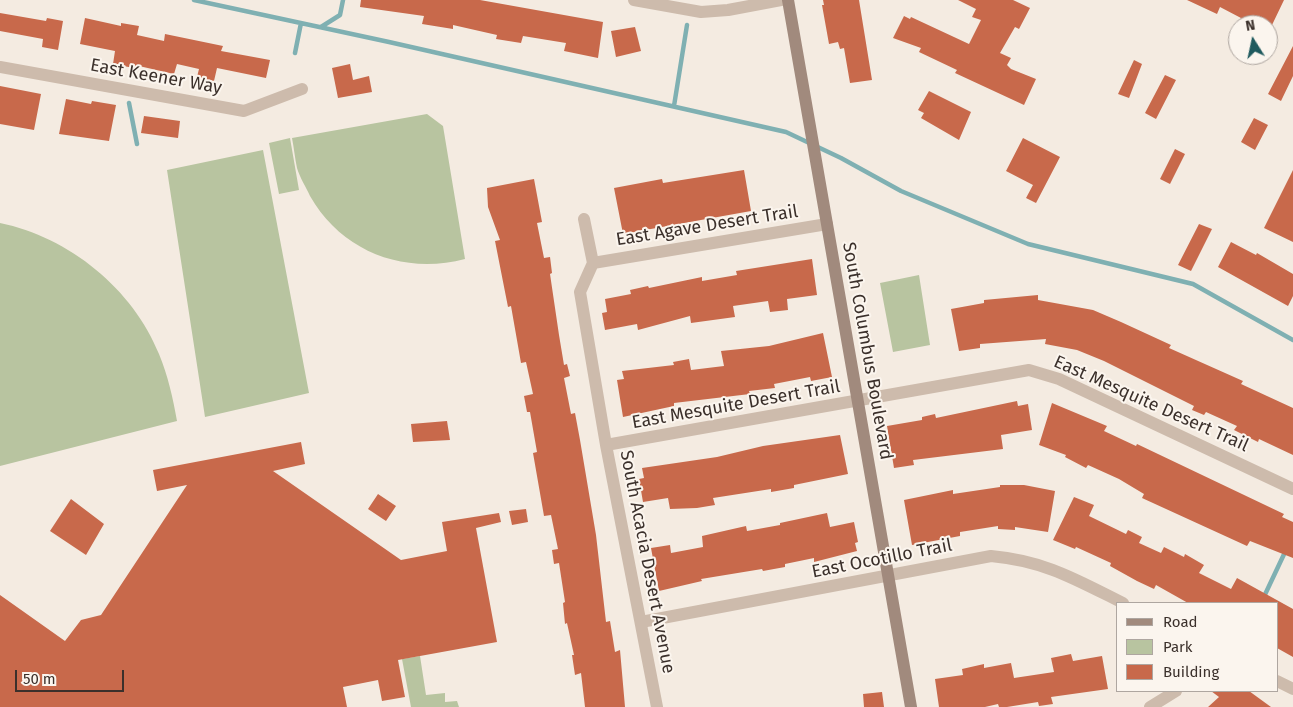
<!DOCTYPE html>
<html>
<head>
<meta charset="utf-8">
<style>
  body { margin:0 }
  #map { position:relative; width:1293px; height:707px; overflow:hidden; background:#f4ebe1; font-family:"Fira Sans",sans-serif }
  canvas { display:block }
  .legend { position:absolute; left:1116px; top:602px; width:162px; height:90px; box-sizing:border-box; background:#fbf5ee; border:1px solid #aea6a0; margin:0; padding:6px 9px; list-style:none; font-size:15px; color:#3b302b }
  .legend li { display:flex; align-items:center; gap:10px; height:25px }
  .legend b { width:25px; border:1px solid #aea6a0 }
  .north { position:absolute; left:1228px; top:15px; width:50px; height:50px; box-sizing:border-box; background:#fbf5ee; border:1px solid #aea6a0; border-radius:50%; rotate:350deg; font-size:14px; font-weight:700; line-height:20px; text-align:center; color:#3b302b }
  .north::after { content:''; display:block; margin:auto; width:18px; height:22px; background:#1f5a5e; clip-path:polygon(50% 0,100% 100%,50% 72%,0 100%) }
  .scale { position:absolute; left:15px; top:670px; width:109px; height:22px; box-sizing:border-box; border:2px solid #3b302b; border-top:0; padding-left:6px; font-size:15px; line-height:18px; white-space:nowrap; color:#3b302b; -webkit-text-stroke:4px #fbf5ee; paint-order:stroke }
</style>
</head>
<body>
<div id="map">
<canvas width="1293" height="707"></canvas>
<ul class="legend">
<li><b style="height:6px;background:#a18a7d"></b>Road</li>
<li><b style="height:14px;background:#b8c4a0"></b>Park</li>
<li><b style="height:14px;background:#c8694b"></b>Building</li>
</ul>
<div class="north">N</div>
<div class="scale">50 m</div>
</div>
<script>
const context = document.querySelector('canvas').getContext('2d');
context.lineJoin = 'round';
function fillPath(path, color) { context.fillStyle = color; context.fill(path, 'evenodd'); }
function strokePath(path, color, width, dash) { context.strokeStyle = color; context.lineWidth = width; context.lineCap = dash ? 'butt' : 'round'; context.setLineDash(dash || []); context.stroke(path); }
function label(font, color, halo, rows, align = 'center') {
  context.font = font + ' "Fira Sans",sans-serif'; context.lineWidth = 4; context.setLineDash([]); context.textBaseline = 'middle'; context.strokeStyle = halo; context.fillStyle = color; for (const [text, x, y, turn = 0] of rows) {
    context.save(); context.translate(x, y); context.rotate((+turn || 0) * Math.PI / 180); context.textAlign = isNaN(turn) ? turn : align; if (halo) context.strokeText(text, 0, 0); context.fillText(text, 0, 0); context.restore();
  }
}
const green = new Path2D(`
  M427,114l16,12 22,133c-61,16 -123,-7 -155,-63 -4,-9 -10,-18 -13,-28 -2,-9 -3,-20 -5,-30z
  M290,138l9,52 -20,4 -10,-51z
  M263,150l46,243 -104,24 -38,-247z
  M0,223c69,14 133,66 159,131 9,22 14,44 18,67l-177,45z
  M919,275l11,70 -37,7 -13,-69z
  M420,656l6,39 19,-2v9l12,-1 2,6h-48l-9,-48z`);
const stream = new Path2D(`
  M194,0l195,42 397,90 55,26 60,33 127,53 165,40 100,56
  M321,27l19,-12 3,-15
  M295,53l6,-30
  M129,103l8,41
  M674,106l13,-81
  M1261,603l25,-53`);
const building = new Path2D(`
  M361,0h119l123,22 -5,36 -34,-7 2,-8 -43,-7 -2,7 -25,-4 1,-4 -44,-10v4l-31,-5 2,-8 -64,-9z
  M823,0h36l13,80 -22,3 -6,-35 -4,1 -2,-7 -9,2 -7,-39h2z
  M958,0h55l17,8 -11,21 -4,-2 -15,26 11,5 -4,7 4,4 25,10 -12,26 -69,-32 2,-3 -38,-18 2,-4 -28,-10 11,-22 6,3 1,-2 58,27 12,-24 -9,-3 4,-8z
  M1187,0h97l-12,25h-35l4,-7 -21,-11 -3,7z
  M0,13l46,8 1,-3 16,3 -5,29 -16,-3 1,-8 -43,-8z
  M85,18l36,8v-3l18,3 -2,9 27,6 1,-7 58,12 -2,5 49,9 -4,18 -49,-10 -3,13 -17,-4 2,-8 -22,-5 -3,10 -35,-8v3l-26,-5 2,-13 -35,-7z
  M635,27l6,24 -25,6 -5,-26z
  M1293,46v30l-12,25 -13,-7z
  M1134,60l8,4 -13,34 -11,-4z
  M350,64l3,16 16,-4 3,16 -34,6 -6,-30z
  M1165,75l11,5 -20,39 -11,-6z
  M0,86l41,8 -7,36 -34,-6z
  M929,91l42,21 -12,28 -38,-22 3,-5 -6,-3z
  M66,99l25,5 1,-3 24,4 -7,36 -50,-7z
  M144,116l36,5 -2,17 -37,-5z
  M1254,118l14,7 -13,25 -14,-8z
  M1023,138l37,19 -24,46 -10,-5 7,-13 -27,-14z
  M1175,149l10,5 -15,30 -10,-5z
  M744,170l7,41 -128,23 -9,-46 48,-9 1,4z
  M1293,170v72l-29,-14z
  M534,179l8,43 -5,1 7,35 6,-1 2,16 -2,1 9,61 5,30 3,-1 3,12 -6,2 7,36 4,-1 5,27 16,95 10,87 4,-1 5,31 5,-2 5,57h-40l-4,-34 -6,2 -3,-20h2l-7,-32 -2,1 -2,-21 2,-1 -6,-39 -5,1 -2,-14 6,-1 -7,-34 -7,1 -11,-63 4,-1 -7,-40h-3l-3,-16 9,-2 -7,-32 -5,1 -10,-57 -3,1 -13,-66 5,-1 -12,-33 -1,-19z
  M1199,224l13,5 -21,42 -13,-6z
  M1231,242l25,13 1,-2 36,21v22l-5,10 -70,-39z
  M812,259l5,36 -30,4 1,11 -18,2 -2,-11 -35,5 2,11 -44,6 -1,-7 -52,14 -1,-6 -32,6 -3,-17 5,-1 -2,-13 26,-5 -1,-4 18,-4 1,2 53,-11v4l35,-6 -1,-4z
  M1038,295v5l55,10 28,12 50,23 -2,3 74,33 -2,3 52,24v47l-34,-16 -1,3 -24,-12 3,-4 -31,-14 -2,3 -12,-5 2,-4 -90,-45 -27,-11 -32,-6 1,-5 -66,5v4l-21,3 -8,-42 33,-6v-3z
  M823,333l9,44 -21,4 -1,-4 -36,7 1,4 -26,3 1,3 -76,9v3l-51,11 -6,-37 7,-1 -2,-8 52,-6 -1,-3 16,-3 2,11 33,-4 -3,-15 48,-5z
  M1017,401l1,5 10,-2 4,26 -31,5 2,14 -90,11 1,5 -20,3 -7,-42 35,-6v-3l13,-3 1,4z
  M1052,403l55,23 -3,5 32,15 1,-2 147,70 -2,3 11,5v36l-43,-17 -3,5 -105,-48 2,-4 -25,-15 -31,-14 -2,3 -21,-11 1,-2 -27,-10z
  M447,421l3,19 -37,2 -2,-18z
  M840,435l8,39 -54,11v3l-23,4v-3l-58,9 2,7 -18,3 -27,1 -2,-11 -25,4 -4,-23 5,-1 -2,-10 75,-11 46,-11z
  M301,442l4,22 -32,7 128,89 46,-9 -5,-29 57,-9 2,9 -25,6 21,114 -99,18 7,37 -23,4 -4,-21 -35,7 4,20h-347v-112l65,46 16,-21 20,-5 86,-130 -30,6 -4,-21z
  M1000,485h24l31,6 -7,41 -33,-5v3l-17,-1v-3l-38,6v4l-48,9 -8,-45 49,-10v4l47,-7z
  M378,494l18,12 -10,15 -18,-12z
  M1074,497l20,8 -5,11 37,18 2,-4 14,7 -3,6 22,10 3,-6 20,10 1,-3 19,11 -5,8 32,16 6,-11 56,31v48l-16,-9v-45h-89l-32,-18 -2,4 -17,-8 -27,-15 1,-3 -35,-16 -1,2 -22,-9z
  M71,499l33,25 -18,31 -36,-24z
  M526,509l2,13 -16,3 -3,-14z
  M827,513l3,14 24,-5 4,20 -3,1 2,8 -43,11v-4l-29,6v3l-22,4 -1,-2 -61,10 1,2 -43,10 -8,-43 19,-3 1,8 32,-6 -1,-11 44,-10 1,5 33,-6v-2z
  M1071,654l2,7 29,-5 6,33 -57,8 2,7 -14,2 -1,-4 -31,5h-8l-1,-3 -13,3h-46l-4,-28 28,-4 -1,-6 22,-5v4l27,-5 3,15 40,-6 -3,-14z
  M1211,691h38l22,16h-63l11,-10z
  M882,692l2,15h-20l-1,-13z`);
const street = new Path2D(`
  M634,0l67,12 27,-2 53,-10
  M0,67l244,44 58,-22
  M584,219l9,44 -13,29 26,153 51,262
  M593,263l234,-39
  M606,445l423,-75 30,9 234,110
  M641,622l350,-66c54,5 84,23 132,47
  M1277,681l16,8
  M1150,707l26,-16`);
const secondary = new Path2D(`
  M788,0l123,707`);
const streetNames = [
  ["East Keener Way",156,77,10],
  ["East Agave Desert Trail",707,226,-9],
  ["South Columbus Boulevard",867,351,80],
  ["East Mesquite Desert Trail",1151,404,24],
  ["East Mesquite Desert Trail",736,405,-10],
  ["East Ocotillo Trail",882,559,-11],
  ["South Acacia Desert Avenue",647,562,79]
];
fillPath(green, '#b8c4a0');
strokePath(stream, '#7fb0b2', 4.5);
fillPath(building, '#c8694b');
strokePath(street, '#cdbbac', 12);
strokePath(secondary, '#a18a7d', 12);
label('18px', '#3b302b', '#fbf5ee', streetNames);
</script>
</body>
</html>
